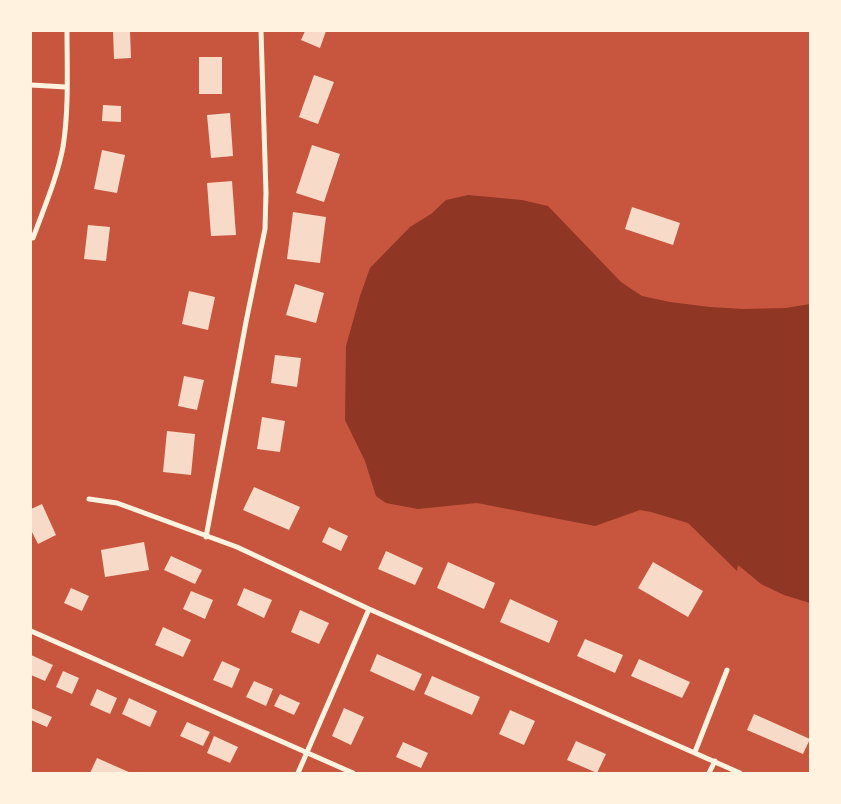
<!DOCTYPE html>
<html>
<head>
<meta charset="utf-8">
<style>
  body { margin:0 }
  #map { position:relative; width:841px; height:804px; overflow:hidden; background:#c8553d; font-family:"Fira Sans",sans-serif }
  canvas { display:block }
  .frame { position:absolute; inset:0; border:32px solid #fff3e0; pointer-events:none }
</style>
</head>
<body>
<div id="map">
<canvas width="841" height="804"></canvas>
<div class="frame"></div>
</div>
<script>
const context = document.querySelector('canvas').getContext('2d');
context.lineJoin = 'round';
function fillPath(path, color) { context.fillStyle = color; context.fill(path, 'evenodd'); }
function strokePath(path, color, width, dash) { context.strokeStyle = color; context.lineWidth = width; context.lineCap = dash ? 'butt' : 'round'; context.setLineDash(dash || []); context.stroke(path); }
const water = new Path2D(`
  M468,195l54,5 26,6 73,76 21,14 28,6 40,5 33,2 43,-1 24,-4v299l-26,-8 -23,-11 -23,-19 -1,6 -49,-48 -37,-11 -11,-2 -45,16 -118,-23 -59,6 -32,-6 -10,-7 -11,-35 -20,-41 1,-74 14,-50 10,-28 40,-41 21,-13 15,-14z`);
const building = new Path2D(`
  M113,31h17l1,27 -17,1z
  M305,31h21l-6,17 -19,-8z
  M199,57h23v37h-23z
  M314,75l20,7 -16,42 -19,-7z
  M103,105l18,1v16l-19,-1z
  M230,113l3,43 -22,2 -4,-43z
  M312,145l28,9 -16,48 -28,-9z
  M102,150l23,5 -8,38 -23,-4z
  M232,181l4,54 -25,1 -4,-53z
  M632,207l48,16 -7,22 -48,-16z
  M293,212l33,5 -6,46 -33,-4z
  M88,225l22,2 -4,34 -22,-2z
  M295,284l29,9 -8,30 -30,-8z
  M189,291l26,6 -7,33 -26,-6z
  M275,355l26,3 -4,29 -26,-4z
  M184,376l20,4 -7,30 -19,-4z
  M262,417l23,4 -5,31 -23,-3z
  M167,431l28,3 -4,41 -28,-3z
  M254,487l46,20 -11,23 -46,-20z
  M42,504l14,31 -18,9 -7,-14v-21z
  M329,527l19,9 -7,15 -19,-9z
  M144,542l5,28 -44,7 -4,-27z
  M386,551l37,17 -8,17 -37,-16z
  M171,556l31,14 -7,14 -31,-14z
  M448,562l47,21 -11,26 -47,-21z
  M653,562l50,29 -15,26 -50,-29z
  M71,588l18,8 -7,15 -18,-8z
  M244,588l28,12 -8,18 -27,-13z
  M191,591l22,9 -8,19 -22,-10z
  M510,599l48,22 -9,22 -49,-21z
  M300,610l29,13 -10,21 -28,-12z
  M163,627l28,13 -8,17 -28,-12z
  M585,639l38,16 -8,18 -38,-17z
  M377,654l45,20 -8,17 -44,-20z
  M31,655l22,10 -8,16 -14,-6z
  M639,659l51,23 -8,16 -51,-22z
  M222,661l18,8 -8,19 -19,-8z
  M63,671l16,7 -7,16 -16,-7z
  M432,676l48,21 -8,18 -48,-21z
  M254,681l19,8 -7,17 -20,-9z
  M97,689l20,9 -7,16 -20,-9z
  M280,694l20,9 -6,12 -20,-9z
  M129,698l28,13 -7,16 -28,-13z
  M31,708l21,9 -5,10 -16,-7z
  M344,708l20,9 -13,28 -19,-9z
  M510,710l25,11 -11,24 -25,-11z
  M754,714l56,25 -7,15 -56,-24z
  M187,722l23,10 -7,14 -23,-10z
  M214,736l24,11 -8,16 -23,-10z
  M576,741l30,13 -9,19 -30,-13z
  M403,742l25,11 -7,15 -25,-11z
  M97,758l34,15h-41z`);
const minor = new Path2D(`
  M31,85l35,2
  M33,238c11,-30 24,-60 30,-91 6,-38 4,-78 4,-116
  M89,499l28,4 120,44 132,62 371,164
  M206,537l40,-215 19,-93 1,-36 -5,-162
  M31,631l322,142
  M695,752l32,-82
  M298,773l71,-164
  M709,773l6,-12`);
fillPath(water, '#8f3625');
fillPath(building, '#f7dbc8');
strokePath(minor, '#fff3e0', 5);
</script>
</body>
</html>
